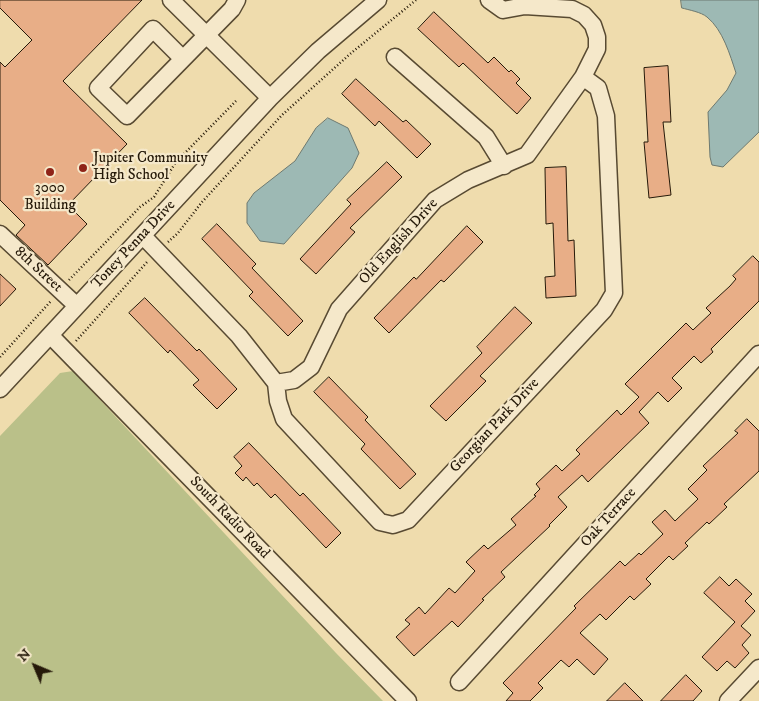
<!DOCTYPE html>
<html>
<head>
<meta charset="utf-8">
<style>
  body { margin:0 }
  #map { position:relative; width:759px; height:701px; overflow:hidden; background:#efdcad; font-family:"IM FELL DW Pica",serif }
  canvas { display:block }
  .north { position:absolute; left:10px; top:641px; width:50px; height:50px; -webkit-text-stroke:4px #f5e8ca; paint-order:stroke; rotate:315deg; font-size:14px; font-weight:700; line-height:20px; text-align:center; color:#251909 }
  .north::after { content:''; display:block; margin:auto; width:18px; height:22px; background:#251909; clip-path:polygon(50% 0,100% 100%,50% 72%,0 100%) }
</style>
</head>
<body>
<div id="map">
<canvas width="759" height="701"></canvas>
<div class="north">N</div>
</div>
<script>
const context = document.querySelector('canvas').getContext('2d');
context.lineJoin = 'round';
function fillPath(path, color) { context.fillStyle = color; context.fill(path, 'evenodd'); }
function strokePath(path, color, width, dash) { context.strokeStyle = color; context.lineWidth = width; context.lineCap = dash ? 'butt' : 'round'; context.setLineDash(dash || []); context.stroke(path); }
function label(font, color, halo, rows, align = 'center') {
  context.font = font + ' "IM FELL DW Pica",serif'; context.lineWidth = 4.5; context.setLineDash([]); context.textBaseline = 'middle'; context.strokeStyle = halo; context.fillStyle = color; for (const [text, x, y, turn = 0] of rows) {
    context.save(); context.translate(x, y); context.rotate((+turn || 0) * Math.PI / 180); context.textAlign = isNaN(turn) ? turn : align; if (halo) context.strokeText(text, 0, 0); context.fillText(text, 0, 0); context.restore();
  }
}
const green = new Path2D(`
  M73,371l263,282 47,48h-383v-265l60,-63z`);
const water = new Path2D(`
  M681,0h78v132l-36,35 -11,-2 -2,-8 -2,-45 19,-22 9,-17c-6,-18 -13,-43 -29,-56 -6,-5 -18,-7 -25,-9z
  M328,118l20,10 11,25 -7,15 -68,76 -24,-3 -13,-18v-20l7,-10 41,-32 21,-33z`);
const building = new Path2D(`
  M0,0h142l-79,81 64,63 -59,61 19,19 -39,41 -32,-30 9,-10 -25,-25v-138l5,5 27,-27 -32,-32z
  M434,12l54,51 6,-6 15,15 2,-2 9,9 -4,4 15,15 -14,16 -54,-51 -4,4 -41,-38z
  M668,66l3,56h-8l8,73 -22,3 -5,-56h4l-4,-74z
  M356,79l47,43 3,-2 25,24 -14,14 -38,-37 -4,5 -33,-32z
  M387,162l15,15 -52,51 5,4 -39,42 -16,-15 51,-55 -4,-4z
  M566,167l2,74 6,-1 2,56 -30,2 -1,-21 10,-1 -2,-53 -7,1 -1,-56z
  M217,224l39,40 -4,4 51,53 -15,15 -39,-40 4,-4 -51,-53z
  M467,226l16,16 -39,40 -3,-2 -52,53 -15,-15 40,-41 2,2z
  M753,256l6,6v39l-48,48 2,3 -12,11 -7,-7 -22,22 10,10 -14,14 -10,-10 -19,20 10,11 -61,59 -6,-7 -24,22 9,10 -18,18 1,1 -49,46 4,5 -23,22 2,1 -26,27 -6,-6 -38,35 -18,-19 14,-13 -5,-4 14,-13 6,7 24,-26 6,5 20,-22 -9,-9 18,-17 4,4 28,-24 -5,-6 25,-23 -2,-1 6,-6 -4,-5 20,-19 6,6 18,-17 -4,-4 41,-40 4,5 18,-18 -14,-13 61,-61 7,7 18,-17 -5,-5 24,-22 6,-7 -3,-3z
  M0,274l16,15 -16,17z
  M145,298l52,53 2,-2 38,40 -20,20 -24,-24 6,-5 -29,-30 -2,3 -39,-40z
  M515,307l17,16 -52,53 6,5 -40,40 -16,-15 52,-53 -5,-6z
  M329,377l39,40 -3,3 51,54 -16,15 -39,-40 4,-5 -51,-52z
  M747,419l12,12v40l-35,33 3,3 -18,17 -2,-2 -22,21 3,3 -15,14 -4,-4 -23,23 5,5 -17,16 -4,-4 -24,24 -6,-6 -20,19 28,26 -14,16 -17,-16 -8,8 -8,-7 -23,23 5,5 -13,13h-24l7,-8 -10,-10 73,-75 -2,-2 46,-45 5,5 14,-13 2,2 22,-21 -11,-12 13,-12 10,11 23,-22 -10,-10 19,-19 -4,-4 35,-33 -3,-2z
  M249,443l51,53 3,-3 38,40 -15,15 -51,-54 -4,4 -14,-15 -3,3 -8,-9 -3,4 -8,-8 7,-7 -8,-9z
  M720,577l9,9 7,-7 16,15 -7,7 10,10 -14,15 10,9 -9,10 7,8 -14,15 -8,-7 -10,10 -15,-14 33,-35 -31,-29z
  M686,675l16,16 -9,10h-32z
  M625,683l18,18h-36z`);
const path = new Path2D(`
  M168,242l10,-9 24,-31 80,-87 68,-61 66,-54
  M69,280l71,-73 14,-10 22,-35 60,-61
  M76,341l72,-80
  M0,357l51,-56`);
const minor = new Path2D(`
  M171,0l99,98
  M395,57l91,80 18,29
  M182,58l-29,-29 -55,59 29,28 105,-107 5,-9
  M0,234l77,72
  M143,236l96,100 37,47 2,18 6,18 96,103 13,3 15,-5 196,-210 10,-17 -8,-177 -8,-28 -15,-11
  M50,335l358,366
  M276,383l18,-3 17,-13 28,-58 96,-109 33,-20 59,-25 56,-78 14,-28v-12l-4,-12 -9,-10 -12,-6 -47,-3 -22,4 -14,-10
  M0,389l270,-291 48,-47 60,-51
  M459,682l300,-328
  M728,701l31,-33`);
const markers = [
  [83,168,5,"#8f2418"],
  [50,172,5,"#8f2418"]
];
const poiNames = [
  ["Jupiter Community",93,159],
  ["High School",93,176],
  ["3000",50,189,"center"],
  ["Building",50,206,"center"]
];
const streetNames = [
  ["Old English Drive",399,242,-48],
  ["Toney Penna Drive",134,245,-47],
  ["8th Street",38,270,43],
  ["Georgian Park Drive",495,426,-47],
  ["South Radio Road",229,518,46],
  ["Oak Terrace",609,518,-48]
];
fillPath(green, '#bac089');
fillPath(water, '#9db9b4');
strokePath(water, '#6d7970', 1);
fillPath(building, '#e8ae87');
strokePath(building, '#251909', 1);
strokePath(minor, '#584a32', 19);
strokePath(path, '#251909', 2.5, [1, 2.5]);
strokePath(minor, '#f5e8ca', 16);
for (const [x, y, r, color] of markers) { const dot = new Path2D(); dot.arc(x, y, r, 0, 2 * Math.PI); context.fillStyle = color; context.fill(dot); strokePath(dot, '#f5e8ca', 2); }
label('15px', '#251909', '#f5e8ca', poiNames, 'left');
label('15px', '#251909', '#f5e8ca', streetNames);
</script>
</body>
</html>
